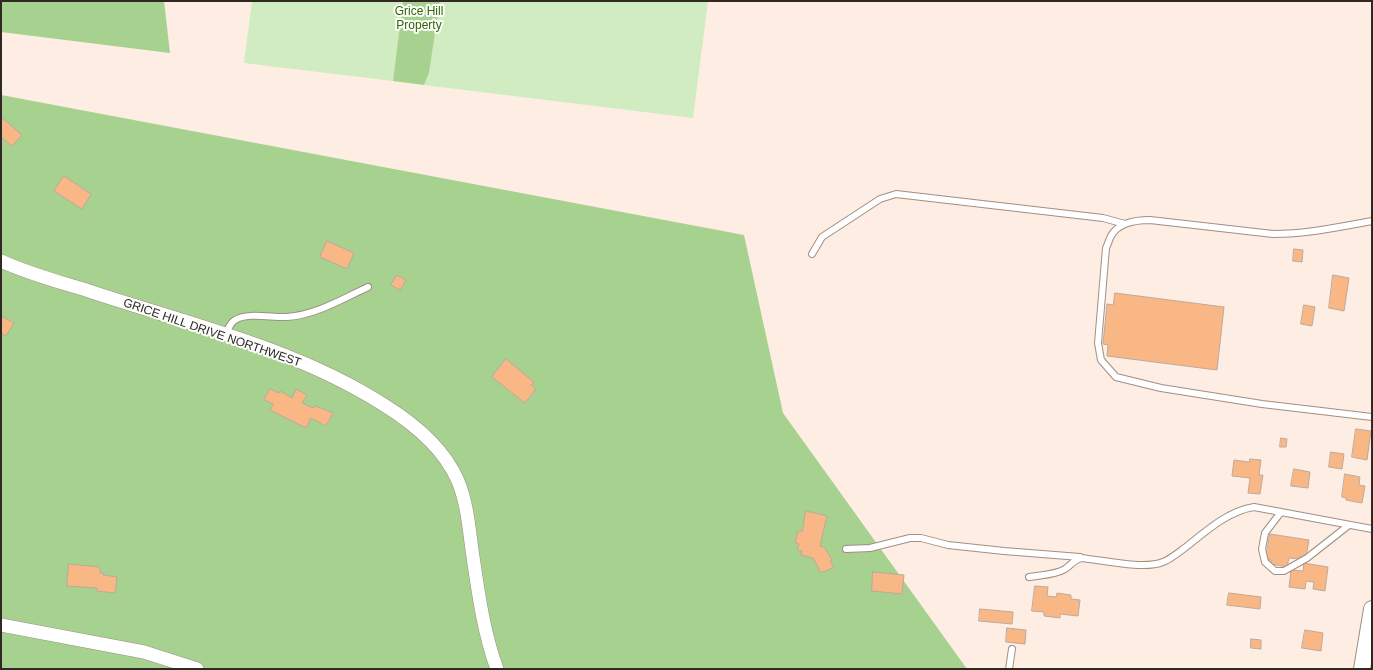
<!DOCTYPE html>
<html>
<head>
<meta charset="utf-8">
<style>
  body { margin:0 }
  #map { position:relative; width:1373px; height:670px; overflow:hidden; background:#fdede2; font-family:Helvetica,sans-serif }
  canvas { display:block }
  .frame { position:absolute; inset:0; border:2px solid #2f2823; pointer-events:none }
</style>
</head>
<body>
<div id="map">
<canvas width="1373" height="670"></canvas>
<div class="frame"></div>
</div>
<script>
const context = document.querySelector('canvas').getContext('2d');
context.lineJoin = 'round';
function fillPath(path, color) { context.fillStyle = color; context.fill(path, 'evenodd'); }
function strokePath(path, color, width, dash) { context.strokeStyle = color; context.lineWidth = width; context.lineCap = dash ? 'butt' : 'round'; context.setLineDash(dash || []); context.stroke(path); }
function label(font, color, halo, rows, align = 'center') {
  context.font = font + ' Helvetica,sans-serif'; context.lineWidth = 4; context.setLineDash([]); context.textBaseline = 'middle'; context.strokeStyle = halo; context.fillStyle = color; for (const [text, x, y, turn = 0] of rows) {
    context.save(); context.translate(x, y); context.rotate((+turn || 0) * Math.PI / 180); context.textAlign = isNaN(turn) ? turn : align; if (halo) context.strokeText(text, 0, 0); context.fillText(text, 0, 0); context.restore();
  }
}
const green = new Path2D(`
  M252,1h151l-10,80 -149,-18z
  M440,1h268l-15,117 -269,-33 5,-12z`);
const forest = new Path2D(`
  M1,1h163l6,52 -169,-21z
  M403,1h37l-11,72 -5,12 -31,-4z
  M1,95l743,140 39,178 184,256h-966z`);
const building = new Path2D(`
  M1,117l21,18 -10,11 -11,-9z
  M64,176l27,18 -9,15 -28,-18z
  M327,241l27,12 -7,16 -27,-12z
  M1294,249l9,1 -1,12 -9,-1z
  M397,275l9,5 -6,10 -9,-5z
  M1333,275l16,3 -5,33 -15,-3z
  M1115,293l109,14 -7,63 -110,-14 1,-11 -5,-1 4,-40 6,1z
  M1304,305l11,2 -3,19 -11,-2z
  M1,316l13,7 -8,13 -5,-3z
  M506,359l28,23 -3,3 5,4 -11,14 -33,-26z
  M270,389l9,4 1,-2 12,7 4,-9 11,6 -5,8 11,5 2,-2 6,2 12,5 -7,13 -15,-8 -5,10 -36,-18 3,-6 -9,-4z
  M1356,429l15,2 -4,29 -15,-3z
  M1281,438l6,1 -1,8h-6z
  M1331,452l13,2 -2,15 -13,-2z
  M1250,459l11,1 -2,15h4l-3,19 -12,-1 2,-15 -18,-2 2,-16 15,2z
  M1294,469l16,3 -2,16 -17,-2z
  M1345,474l15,3 -1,8 6,1 -3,17 -16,-3v-2l-4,-1z
  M806,511l21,5 -7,30 4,1 8,13 -2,1 4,6 -13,6 -8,-15 -12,-3 1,-4 -5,-1 2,-6 -4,-1 3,-12h4z
  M1270,534l39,6 -3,17 -6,-1v3l-11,-1 -2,9 -16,-3v-4l-5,-1z
  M1304,563l24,4 -3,24 -12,-2 1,-7 -8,-1 -1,8 -16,-2 2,-17 12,1z
  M69,564l31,3v6h3v2l14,2 -2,16 -18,-2v-3l-30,-2z
  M873,572l31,3 -2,19 -30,-3z
  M1035,586l13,1 -1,9 9,1 1,-4 14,2v4l9,1 -2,16 -18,-2v4l-16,-2v-4l-12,-1z
  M1229,593l32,4 -1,12 -33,-4z
  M980,609l33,3 -1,12 -33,-3z
  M1007,628l19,2 -1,14 -19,-2z
  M1305,630l18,3 -2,18 -19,-3z
  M1251,639l10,1v9l-10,-1z`);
const service = new Path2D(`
  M1372,221c-33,6 -65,13 -99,13l-123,-14c-14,0 -32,3 -39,16 -2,4 -3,8 -5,12l-8,95 3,17 15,17 45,11 101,16 110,13
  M812,254l10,-17 58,-38 16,-5 207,24 22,6
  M226,335c2,-6 4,-12 9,-15 12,-8 38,-2 52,-3 29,-2 55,-18 81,-30
  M1281,512l-16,21 -3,16 3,13 10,9h9l23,-13 42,-33
  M846,549l24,-1 40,-10h11l27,7 56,6 76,6
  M1029,577c12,-2 26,-2 36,-8 6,-4 9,-9 16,-11 21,2 63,12 82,4 8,-3 16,-10 23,-15 20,-16 42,-36 68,-40l118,22
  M1009,669l3,-20`);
const minor = new Path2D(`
  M1,261c28,13 59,21 88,30 99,33 206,57 295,114 29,18 60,43 74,76 9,22 11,46 14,69 6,40 11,81 25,119
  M1,625l143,27 53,17`);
const tertiary = new Path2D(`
  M1362,669l10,-60`);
const parkNames = [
  ["Grice Hill",419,12],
  ["Property",419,26]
];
const streetNames = [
  ["GRICE HILL DRIVE NORTHWEST",212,333,19]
];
fillPath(green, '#d0ecc0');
fillPath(forest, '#a6d18f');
fillPath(building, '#f9b786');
strokePath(building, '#bcaa9d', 1);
strokePath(service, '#a18f82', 8);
strokePath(minor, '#a18f82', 14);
strokePath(tertiary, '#a18f82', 18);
strokePath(service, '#fff', 6);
strokePath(minor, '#fff', 13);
strokePath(tertiary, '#fff', 16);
label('12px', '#336504', '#fdfdfd', parkNames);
label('12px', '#2f2823', '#fdfdfd', streetNames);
</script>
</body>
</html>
